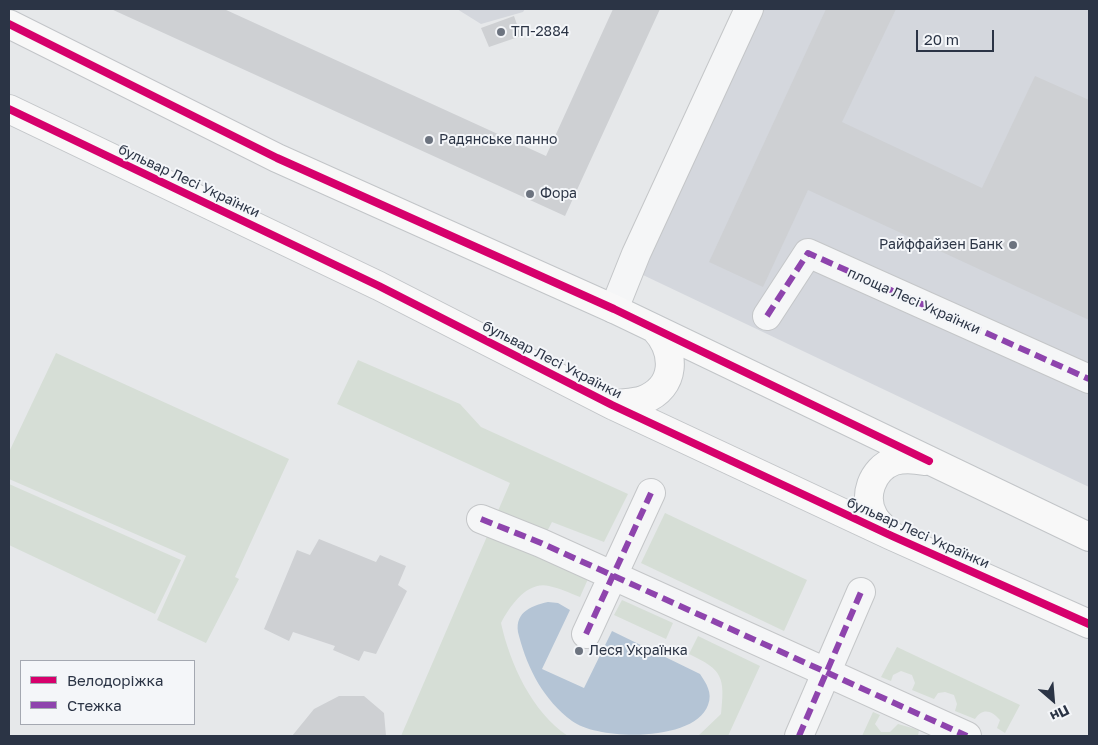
<!DOCTYPE html>
<html>
<head>
<meta charset="utf-8">
<style>
  body { margin:0 }
  #map { position:relative; width:1098px; height:745px; overflow:hidden; background:#e6e8ea; font-family:"Golos Text",sans-serif }
  canvas { display:block }
  .frame { position:absolute; inset:0; border:10px solid #2b3445; pointer-events:none }
  .legend { position:absolute; left:20px; top:660px; width:175px; height:65px; box-sizing:border-box; background:#f4f6f9; border:1px solid #a4a8b1; margin:0; padding:6px 9px; list-style:none; font-size:15px; color:#2b3445 }
  .legend li { display:flex; align-items:center; gap:10px; height:25px }
  .legend b { width:25px; border:1px solid #a4a8b1 }
  .north { position:absolute; left:1028px; top:675px; width:50px; height:50px; -webkit-text-stroke:4px #f4f6f9; paint-order:stroke; rotate:153deg; font-size:14px; font-weight:700; line-height:20px; text-align:center; color:#2b3445 }
  .north::after { content:''; display:block; margin:auto; width:18px; height:22px; background:#2b3445; clip-path:polygon(50% 0,100% 100%,50% 72%,0 100%) }
  .scale { position:absolute; left:916px; top:30px; width:78px; height:22px; box-sizing:border-box; border:2px solid #2b3445; border-top:0; padding-left:6px; font-size:15px; line-height:18px; white-space:nowrap; color:#2b3445; -webkit-text-stroke:4px #f4f6f9; paint-order:stroke }
</style>
</head>
<body>
<div id="map">
<canvas width="1098" height="745"></canvas>
<div class="frame"></div>
<ul class="legend">
<li><b style="height:6px;background:#d6006c"></b>Велодоріжка</li>
<li><b style="height:6px;background:#8e44ad"></b>Стежка</li>
</ul>
<div class="north">Пн</div>
<div class="scale">20 m</div>
</div>
<script>
const context = document.querySelector('canvas').getContext('2d');
context.lineJoin = 'round';
function fillPath(path, color) { context.fillStyle = color; context.fill(path, 'evenodd'); }
function strokePath(path, color, width, dash) { context.strokeStyle = color; context.lineWidth = width; context.lineCap = dash ? 'butt' : 'round'; context.setLineDash(dash || []); context.stroke(path); }
function label(font, color, halo, rows, align = 'center') {
  context.font = font + ' "Golos Text",sans-serif'; context.lineWidth = 4; context.setLineDash([]); context.textBaseline = 'middle'; context.strokeStyle = halo; context.fillStyle = color; for (const [text, x, y, turn = 0] of rows) {
    context.save(); context.translate(x, y); context.rotate((+turn || 0) * Math.PI / 180); context.textAlign = isNaN(turn) ? turn : align; if (halo) context.strokeText(text, 0, 0); context.fillText(text, 0, 0); context.restore();
  }
}
const built = new Path2D(`
  M457,9h68l-2,3 -42,12z
  M761,9h328v478l-446,-212 -1,-11z`);
const green = new Path2D(`
  M56,353l233,106 -54,118 4,2 -33,64 -49,-23 29,-64 -177,-77v-27z
  M358,360l102,44 21,23 147,67 -24,48 -52,-20 -11,21 47,36 -8,18c-10,-4 -21,-9 -31,-11 -22,-5 -39,20 -48,37 9,41 31,89 67,113h-167l109,-253 -173,-79z
  M9,484l172,76 -26,54 -146,-69z
  M665,513l142,67 -23,51 -143,-68z
  M622,600l51,23 -7,16 -52,-24z
  M698,636l62,30 -32,70h-30l23,-22c4,-37 2,-44 -32,-60z
  M897,647l123,58 -15,28 -8,-5 3,-8c-8,-9 -17,-13 -25,-1l-20,-8 2,-7 -3,-9 -9,-3 -7,1 -4,6 -22,-9 3,-7 -3,-8 -11,-4 -8,4 -2,6 -10,-4z
  M873,712l7,3 -5,9 6,8h9l8,-8 21,6 -1,6h-56z`);
const water = new Path2D(`
  M548,602l10,1 12,7 -28,59 42,19 28,-57 88,43c6,9 13,19 8,31 -13,37 -109,36 -136,16 -28,-21 -44,-51 -53,-85 -6,-22 10,-30 29,-34z`);
const building = new Path2D(`
  M111,9h113l322,147 67,-147h47l-95,207z
  M826,9h70l-54,113 140,66 53,-112 54,24v220l-281,-130 -45,97 -54,-25z
  M514,16l7,20 -32,11 -8,-19z
  M319,539l57,23 4,-7 26,11 -8,19 9,6 -31,63 -12,-3 -5,10 -26,-11 2,-4 -42,-14 -4,9 -25,-12 33,-79 13,5z
  M339,696h25l20,17 2,23h-94l22,-27z`);
const minor = new Path2D(`
  M614,309l22,-55 113,-245
  M767,316l41,-63 281,126
  M481,519l60,24 426,193
  M586,634l65,-141
  M799,736l62,-144`);
const major = new Path2D(`
  M9,24l268,134 337,151 475,228
  M9,109l370,177 233,119 280,131 197,88
  M612,405c10,-2 22,-2 31,-5 34,-13 33,-48 12,-71
  M890,534c-6,-6 -12,-10 -16,-17 -12,-20 -2,-48 20,-56 10,-3 21,-2 31,0`);
const quiet = new Path2D(`
  M767,316l41,-63 281,126
  M481,519l60,24 426,193
  M586,634l65,-141
  M799,736l62,-144`);
const cycleway = new Path2D(`
  M9,24l268,134 337,151 315,152
  M9,109l370,177 233,119 280,131 197,88`);
const markers = [
  [501,32,5,"#6c737f"],
  [429,140,5,"#6c737f"],
  [530,194,5,"#6c737f"],
  [1013,245,5,"#6c737f"],
  [579,651,5,"#6c737f"]
];
const poiNames = [
  ["ТП-2884",511,32],
  ["Радянське панно",439,140],
  ["Фора",540,194],
  ["Райффайзен Банк",1003,245,"right"],
  ["Леся Українка",589,651]
];
const streetNames = [
  ["бульвар Лесі Українки",189,181,25],
  ["площа Лесі Українки",914,301,24],
  ["бульвар Лесі Українки",552,360,27],
  ["бульвар Лесі Українки",918,533,24]
];
fillPath(built, '#d4d7dd');
fillPath(green, '#d6ded6');
fillPath(water, '#b4c4d5');
fillPath(building, '#ced0d3');
strokePath(minor, '#c4c6c8', 30);
strokePath(major, '#c2c5c8', 30);
strokePath(minor, '#f5f6f7', 28);
strokePath(major, '#f8f8f8', 28);
strokePath(quiet, '#8e44ad', 6, [12, 6]);
strokePath(cycleway, '#d6006c', 8);
for (const [x, y, r, color] of markers) { const dot = new Path2D(); dot.arc(x, y, r, 0, 2 * Math.PI); context.fillStyle = color; context.fill(dot); strokePath(dot, '#f4f6f9', 2); }
label('14px', '#2b3445', '#f4f6f9', poiNames, 'left');
label('14px', '#2b3445', '#f4f6f9', streetNames);
</script>
</body>
</html>
